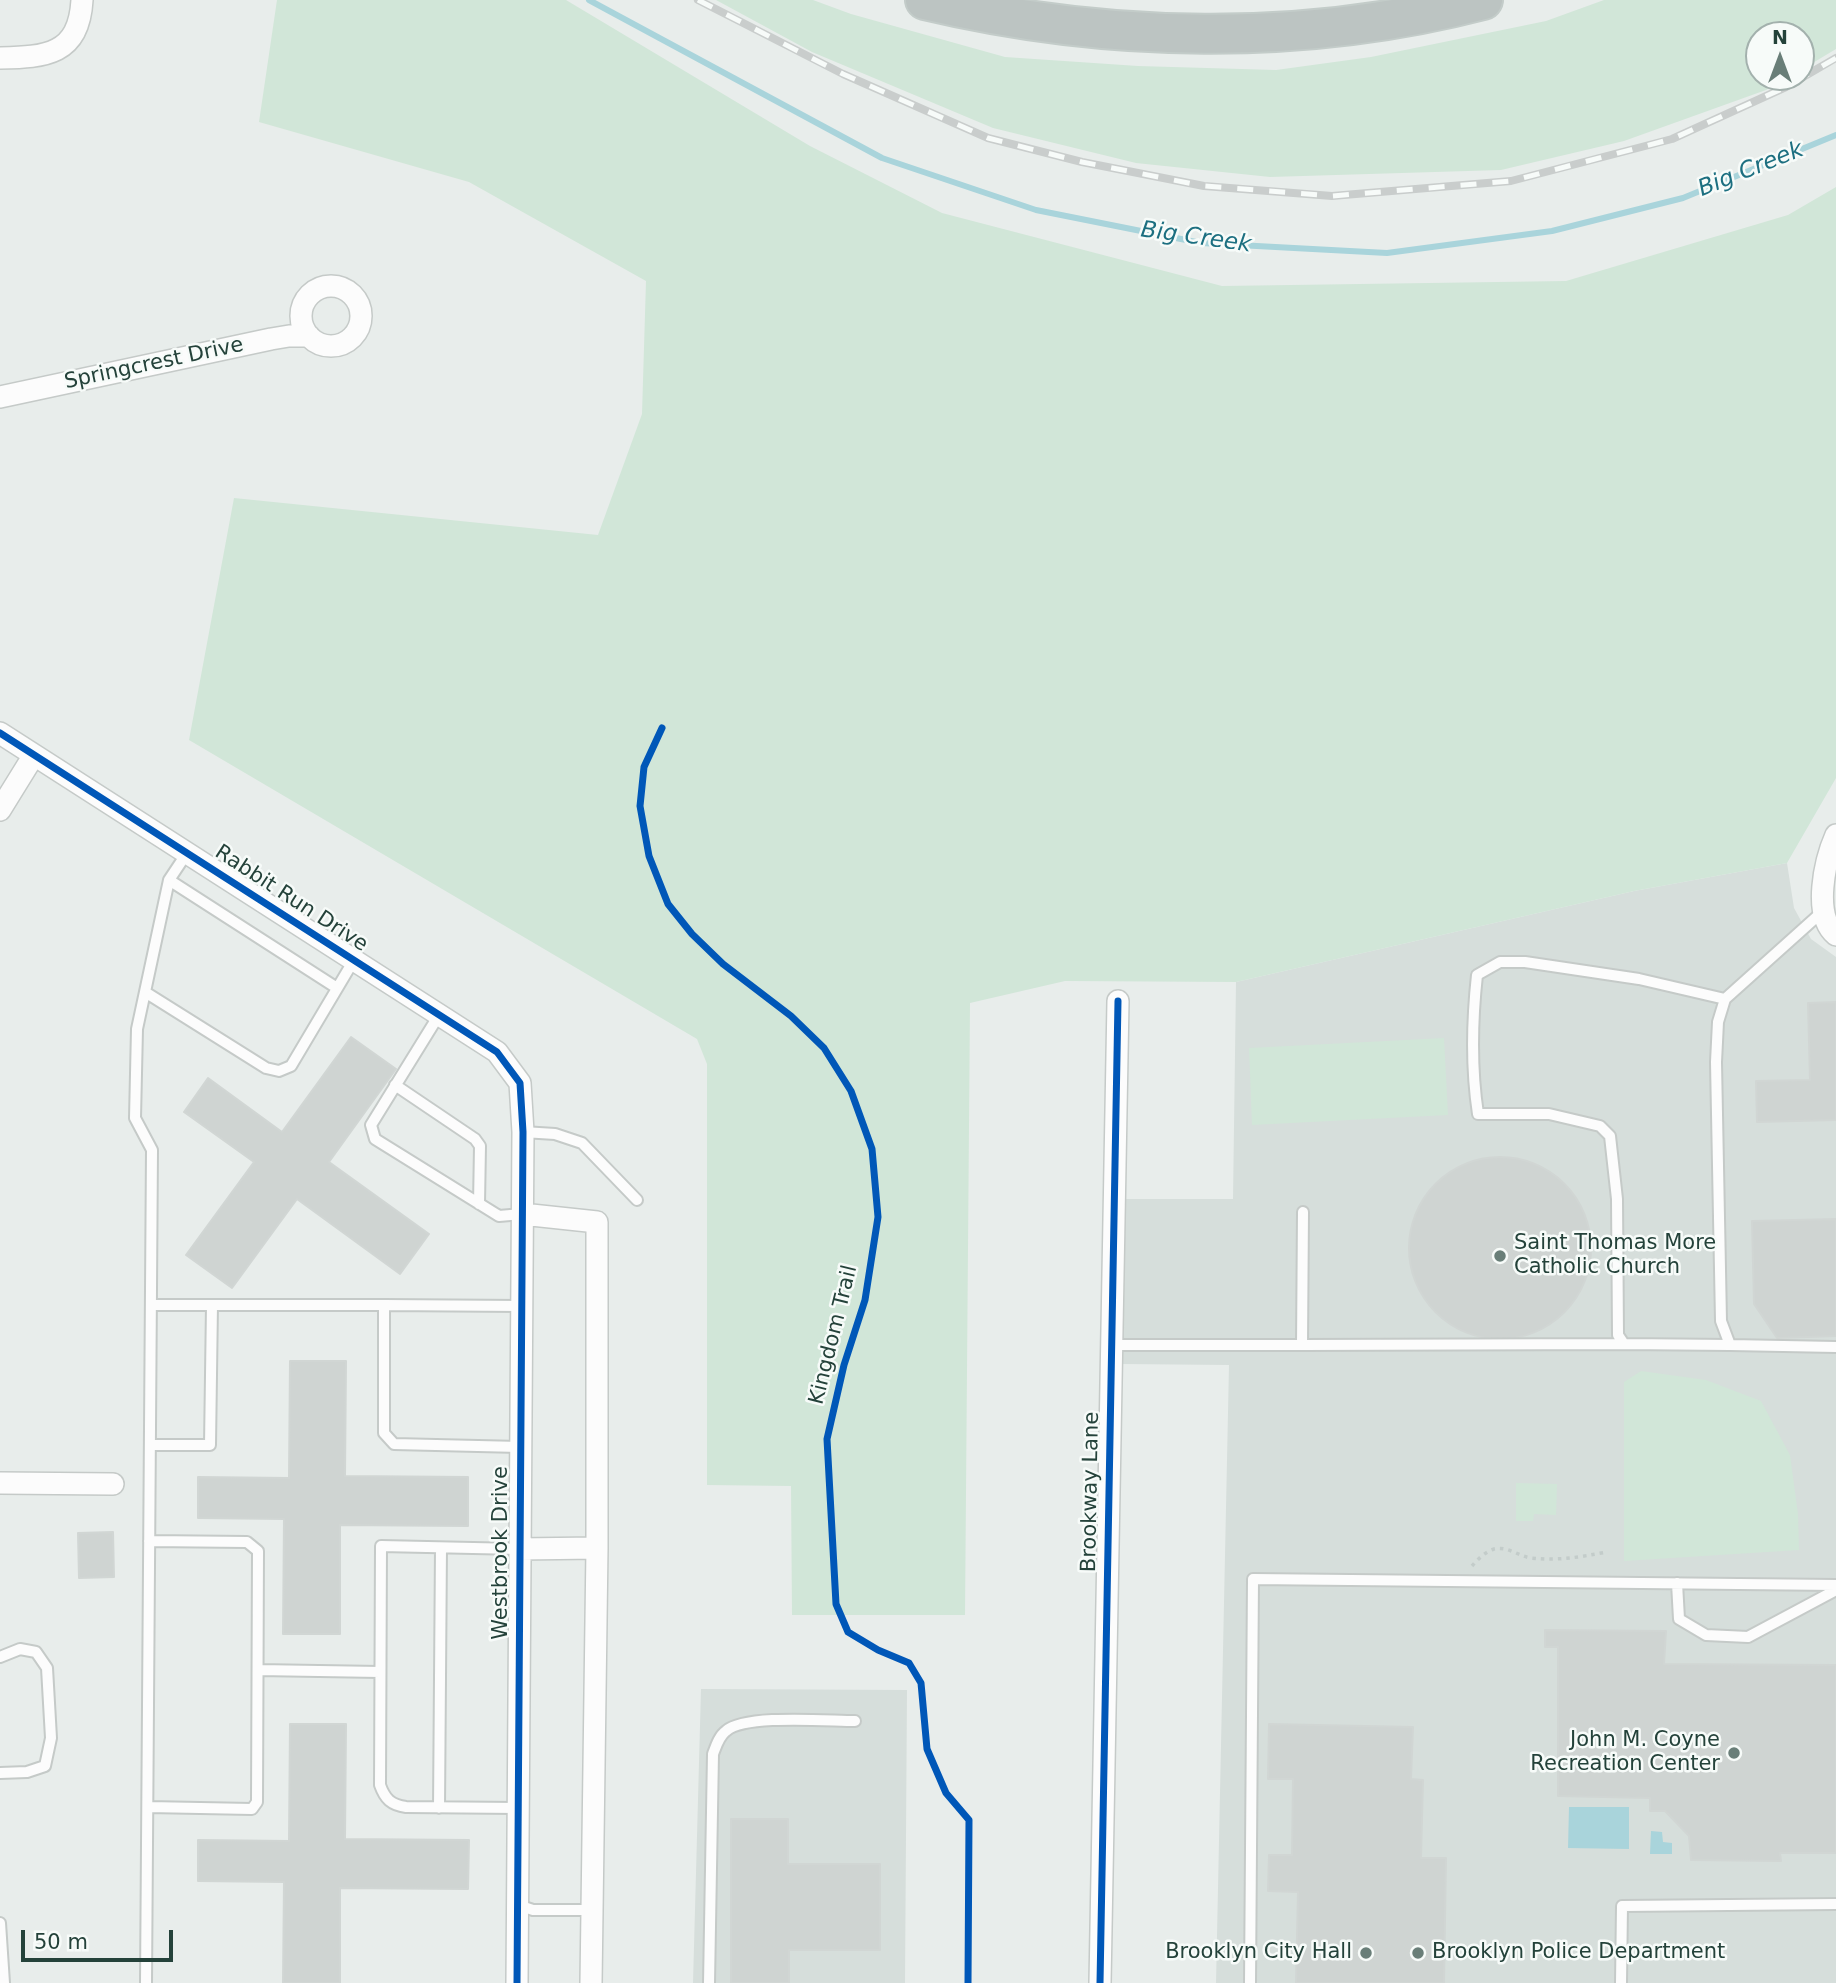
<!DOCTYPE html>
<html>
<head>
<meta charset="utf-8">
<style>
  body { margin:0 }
  #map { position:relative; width:1836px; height:1983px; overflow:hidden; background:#e8edeb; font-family:"DejaVu Sans",sans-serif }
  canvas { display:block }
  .north { position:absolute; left:1745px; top:21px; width:70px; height:70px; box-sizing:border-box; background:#f7fbf9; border:2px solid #a3b1ad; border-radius:50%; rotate:0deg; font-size:19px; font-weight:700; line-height:28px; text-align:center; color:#24423a }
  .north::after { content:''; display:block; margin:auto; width:24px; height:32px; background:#697e78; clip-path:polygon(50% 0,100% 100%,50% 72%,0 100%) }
  .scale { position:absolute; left:21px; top:1930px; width:152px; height:32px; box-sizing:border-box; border:4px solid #24423a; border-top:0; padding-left:9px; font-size:21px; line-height:24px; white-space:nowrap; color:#24423a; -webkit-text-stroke:5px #f7fbf9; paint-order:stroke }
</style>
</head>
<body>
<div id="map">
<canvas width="1836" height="1983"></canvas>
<div class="north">N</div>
<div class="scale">50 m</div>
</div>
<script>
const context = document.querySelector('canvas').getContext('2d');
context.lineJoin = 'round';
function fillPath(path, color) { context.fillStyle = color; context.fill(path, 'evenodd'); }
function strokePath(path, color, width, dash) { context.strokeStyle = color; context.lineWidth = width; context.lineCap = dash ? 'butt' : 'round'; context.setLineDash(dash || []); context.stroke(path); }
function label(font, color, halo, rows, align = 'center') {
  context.font = font + ' "DejaVu Sans",sans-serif'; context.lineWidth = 5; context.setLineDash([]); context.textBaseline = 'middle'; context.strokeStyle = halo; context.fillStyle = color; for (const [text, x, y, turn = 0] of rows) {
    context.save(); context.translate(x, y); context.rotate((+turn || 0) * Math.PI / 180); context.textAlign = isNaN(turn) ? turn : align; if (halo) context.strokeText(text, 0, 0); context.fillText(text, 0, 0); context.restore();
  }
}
const built = new Path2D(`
  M1787,863l7,45 17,31 25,18v1026h-620l13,-618 -107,-1 3,-165h108l3,-217 398,-91z
  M701,1689l206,1 -2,293h-212z`);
const green = new Path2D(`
  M277,0h289l244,146 132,67 280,73 344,-5 222,-66 48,-28v591l-49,85 -153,28 -398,91 -171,-1 -95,22 -5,612h-173l-1,-129 -84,-1v-421l-10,-25 -508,-299 45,-242 364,37 44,-121 4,-133 -177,-99 -210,-60z
  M716,0h97l38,14 154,43 133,9 138,4 95,-13 175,-36 58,-21h232v49l-35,21v-35h-42v42h29l-22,13 -142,51 -123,29 -231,7 -134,-14 -143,-35 -181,-76z
  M1444,1038l4,77 -196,10 -3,-77z
  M1641,1371l65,9 55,21 29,54 8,59 1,36 -175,11v-179z
  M1516,1483l41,1 -1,31 -22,-1 -1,7h-17z`);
const water = new Path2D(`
  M1569,1807h60v42l-61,-1z
  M1651,1831l11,1 1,10 9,1v11h-22z`);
const stream = new Path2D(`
  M589,0l293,158 154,52 165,33 186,10 165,-22 131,-33 153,-63`);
const building = new Path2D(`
  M1836,1002v118l-79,2 -1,-41 54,-1 -2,-77z
  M351,1037l45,32 -67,93 100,72 -29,40 -103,-75 -65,89 -46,-33 68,-93 -70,-50 24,-34 74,54z
  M1409 1248a91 91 0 1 1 182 0a91 91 0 1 1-182 0Z
  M1836,1219v117l-59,2 -23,-34 -2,-83z
  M290,1361h56l-1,115 123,1v49l-128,-1v109h-57l1,-115 -86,-1v-41l91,1z
  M113,1532l1,45 -35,1 -1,-45z
  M1545,1630l121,1 -2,33 172,1v188h-56l1,8 -90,-1 -2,-24 -24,-25h-15v-13l-92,-2v-149h-13z
  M290,1724h56l-1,115 124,1 -1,49 -128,-1v95h-57l1,-101 -86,-1v-41l91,1z
  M1269,1724l144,3 -2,52 12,1 -2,78h25l-2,125h-148l2,-91 -30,-1 1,-36h23l1,-76h-25z
  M731,1819h57v45h92v86h-91v33h-58z`);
const path = new Path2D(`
  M1472,1566c6,-7 13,-14 22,-17 14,-3 24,7 37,9 29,3 48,-1 76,-6`);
const lane = new Path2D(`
  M169,880l168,108
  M1822,912l-97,87 -7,23 -2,40 5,259 9,24 106,2
  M145,992l121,76 13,3 12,-5 63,-106
  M1725,999l-86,-20 -114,-17h-25l-23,13c-5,46 -6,93 1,139h71l51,12 10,10 7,63 1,136 6,9 106,1
  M439,1015l-68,110 4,14 124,77 23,-2
  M395,1085l80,54 5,7 -1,58
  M523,1132l32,2 27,9 55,57
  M151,1305h233
  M1112,1345h190l1,-133
  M1302,1345l322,-1
  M150,1445h60l2,-140
  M520,1447l-126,-3 -10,-11v-128l137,1
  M1677,1583l2,36 27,16 42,2 88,-47
  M0,1657l20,-8 16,3 11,16 4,70 -6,28 -18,6 -27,1
  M258,1670l122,2
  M148,1807l104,2 5,-7 1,-251 -11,-9 -98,-1
  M439,1808l2,-260
  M518,1808l-112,-1c-15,-2 -21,-8 -26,-22l1,-239 138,3
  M518,1905l15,5h58
  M0,1923l4,60
  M146,1983l6,-833 -17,-32 2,-89 32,-149 18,-27
  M709,1983l4,-229c3,-8 6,-18 13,-23 19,-17 101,-10 129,-10
  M1250,1983l3,-404 583,6
  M1621,1983l1,-77 214,-2`);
const street = new Path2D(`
  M0,58c46,-1 79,-3 82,-58
  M301 316a30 30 0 1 1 60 0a30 30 0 1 1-60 0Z
  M0,397l271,-58 18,-3h20
  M0,733l497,319 23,31 3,49 -6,851
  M0,810l34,-55
  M1836,835c-11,25 -24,80 0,100
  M522,1214l75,8v326l-6,435
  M0,1483l113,1
  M519,1549l78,-1
  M1100,1983l18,-982`);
const highway = new Path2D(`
  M925,0c181,43 378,47 558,0`);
const rail = new Path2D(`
  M698,0l145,74 145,64 94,24 122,24 128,10 179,-15 161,-42 114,-52 50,-29`);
const cycleway = new Path2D(`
  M662,728l-18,39 -4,39 9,50 19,48 24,30 31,30 68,52 33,32 27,43 21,58 6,68 -13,83 -21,65 -17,74 9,165 12,28 30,18 31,13 12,20 6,66 19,44 23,27 -1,163
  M0,733l497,319 23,31 3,49 -6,851
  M1100,1983l18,-982`);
const markers = [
  [1500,1256,7,"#697e78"],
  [1734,1753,7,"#697e78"],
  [1366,1953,7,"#697e78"],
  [1418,1953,7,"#697e78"]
];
const streetNames = [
  ["Springcrest Drive",154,364,-12],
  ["Rabbit Run Drive",291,899,33],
  ["Kingdom Trail",834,1335,-76],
  ["Brookway Lane",1091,1492,-89],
  ["Westbrook Drive",502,1553,-90]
];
const poiNames = [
  ["Saint Thomas More",1514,1244],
  ["Catholic Church",1514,1268],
  ["John M. Coyne",1720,1741,"right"],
  ["Recreation Center",1720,1765,"right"],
  ["Brooklyn City Hall",1352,1953,"right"],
  ["Brooklyn Police Department",1432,1953]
];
const waterNames = [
  ["Big Creek",1751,170,-22],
  ["Big Creek",1196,238,8]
];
fillPath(built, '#d6dedb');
fillPath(green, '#d1e6d8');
fillPath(water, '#a9d4db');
strokePath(stream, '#a9d4db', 6);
fillPath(building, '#cfd4d2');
strokePath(building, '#d1d6d4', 2);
strokePath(lane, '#c5cac8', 14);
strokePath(street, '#c5cac8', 24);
strokePath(highway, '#c3ccc9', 42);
strokePath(path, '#c3ccca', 3.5, [3.5, 5]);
strokePath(lane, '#fcfcfc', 10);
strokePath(street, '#fcfcfc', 21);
strokePath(highway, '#bcc4c2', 38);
strokePath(rail, '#c9cdcc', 8);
strokePath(rail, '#f7fbf9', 5, [16]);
strokePath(cycleway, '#0057b8', 7);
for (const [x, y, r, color] of markers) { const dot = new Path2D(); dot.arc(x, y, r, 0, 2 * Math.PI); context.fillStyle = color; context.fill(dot); strokePath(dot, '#f7fbf9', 2.5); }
label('21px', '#24423a', '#f7fbf9', streetNames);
label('21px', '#24423a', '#f7fbf9', poiNames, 'left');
label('italic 23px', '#1c6f80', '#f7fbf9', waterNames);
</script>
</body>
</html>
